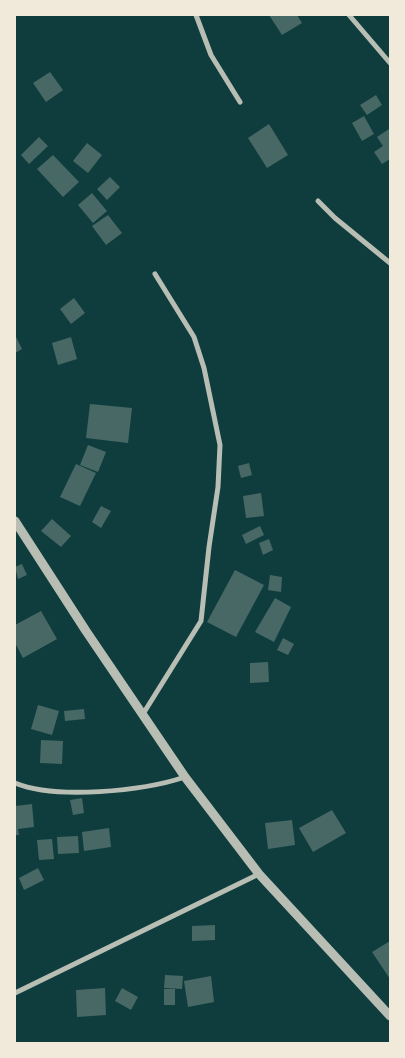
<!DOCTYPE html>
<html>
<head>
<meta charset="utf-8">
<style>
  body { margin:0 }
  #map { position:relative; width:405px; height:1058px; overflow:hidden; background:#0f3d3e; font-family:Overpass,sans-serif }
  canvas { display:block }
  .frame { position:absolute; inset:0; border:16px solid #f1e9da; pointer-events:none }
</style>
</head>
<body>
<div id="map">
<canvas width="405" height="1058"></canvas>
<div class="frame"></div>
</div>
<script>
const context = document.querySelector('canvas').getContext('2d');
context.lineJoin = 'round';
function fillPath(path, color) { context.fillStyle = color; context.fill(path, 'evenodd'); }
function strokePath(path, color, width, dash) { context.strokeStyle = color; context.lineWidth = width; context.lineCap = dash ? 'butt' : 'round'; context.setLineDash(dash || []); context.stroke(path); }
const building = new Path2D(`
  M269,15h28l5,8 -20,12z
  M50,72l13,18 -17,12 -13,-19z
  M376,95l6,10 -15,10 -7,-10z
  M364,116l10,18 -12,7 -10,-18z
  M269,124l19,31 -21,13 -19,-30z
  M389,129l1,30 -8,5 -8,-12 9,-6 -6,-9z
  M39,137l9,9 -19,18 -8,-9z
  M87,143l15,12 -14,18 -15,-12z
  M53,155l26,27 -16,15 -26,-28z
  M110,177l10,10 -13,13 -10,-11z
  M92,193l15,18 -14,12 -15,-18z
  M108,215l14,18 -16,12 -14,-19z
  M74,298l11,15 -14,11 -11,-15z
  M15,335l7,14 -7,4z
  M71,337l6,22 -19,6 -6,-22z
  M90,404l42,4 -4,35 -42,-5z
  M88,445l18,7 -8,20 -18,-7z
  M249,463l3,12 -11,3 -3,-12z
  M76,464l20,9 -16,33 -20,-9z
  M261,493l3,23 -18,2 -3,-22z
  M101,506l10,5 -10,17 -9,-6z
  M52,519l19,17 -10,11 -20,-16z
  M260,526l4,9 -18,9 -4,-9z
  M269,539l4,11 -10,5 -4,-12z
  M22,564l5,11 -9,4 -3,-12z
  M235,570l29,15 -28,52 -29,-15z
  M270,575l12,2 -1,15 -13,-2z
  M275,598l16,9 -17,35 -19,-10z
  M41,611l16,28 -34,19 -8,-15v-18z
  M283,638l11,6 -6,11 -11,-5z
  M268,662l1,20 -19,1v-20z
  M38,705l21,6 -7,24 -21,-6z
  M84,709l1,10 -20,2 -1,-10z
  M41,740l22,1 -1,23 -22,-1z
  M82,798l2,15 -11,2 -3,-15z
  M32,804l2,23 -16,2 1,6h-4v-29z
  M332,810l14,23 -33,19 -14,-24z
  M292,820l3,25 -27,4 -3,-26z
  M109,828l2,19 -27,4 -2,-19z
  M78,836l1,17 -21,1 -1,-17z
  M52,839l2,20 -15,1 -2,-20z
  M38,868l6,12 -20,10 -5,-12z
  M215,925v15l-23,1v-15z
  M390,941v38l-18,-27z
  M165,975l18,1 -1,13 -18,-1z
  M211,976l3,26 -26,5 -4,-26z
  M105,988l1,27 -29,2 -1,-27z
  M122,988l16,9 -7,13 -16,-9z
  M164,989h11v16h-11z`);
const minor = new Path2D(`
  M196,15l15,40 29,47
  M349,15l41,48
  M318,201l17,17 55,45
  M143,714l58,-93 8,-74 9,-60 2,-42 -16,-77 -10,-31 -39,-63
  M15,783c41,17 128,8 170,-6
  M15,993l244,-119`);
const tertiary = new Path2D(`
  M15,521l71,110 99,146 74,97 131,142`);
fillPath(building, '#486865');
strokePath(minor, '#b8beb3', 5);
strokePath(tertiary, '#b8beb3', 9);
</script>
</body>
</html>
